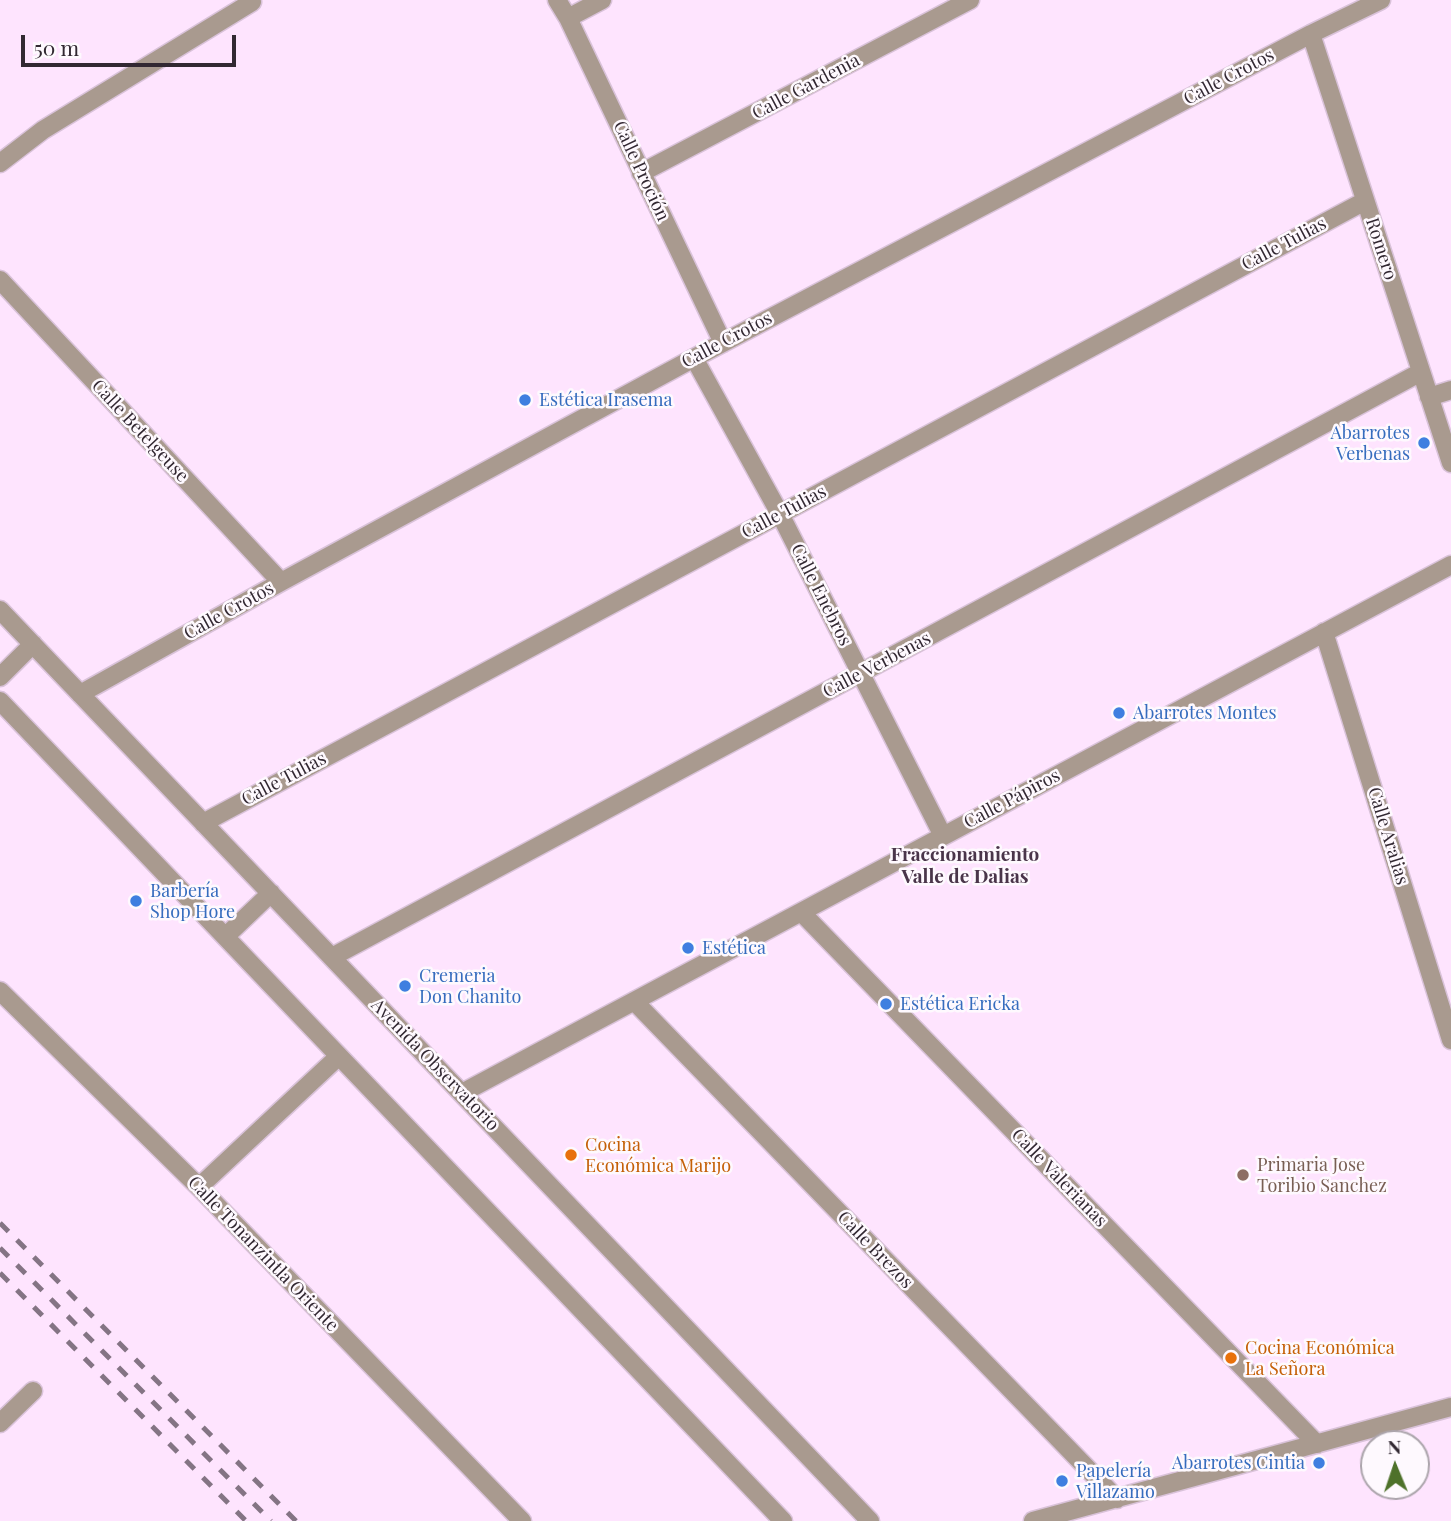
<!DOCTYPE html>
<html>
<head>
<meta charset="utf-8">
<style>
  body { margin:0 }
  #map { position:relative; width:1451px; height:1521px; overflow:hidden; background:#fee4fe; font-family:"Playfair Display",serif }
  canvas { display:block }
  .north { position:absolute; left:1360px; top:1430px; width:70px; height:70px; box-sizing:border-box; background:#fef9fe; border:2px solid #aca5ac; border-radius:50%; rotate:358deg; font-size:19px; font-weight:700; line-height:28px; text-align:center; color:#322832 }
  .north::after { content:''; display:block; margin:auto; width:24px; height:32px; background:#4e712a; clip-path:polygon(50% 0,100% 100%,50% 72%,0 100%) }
  .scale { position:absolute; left:21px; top:35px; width:215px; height:32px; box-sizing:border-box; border:4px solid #322832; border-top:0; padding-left:9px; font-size:21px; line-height:24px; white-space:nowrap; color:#322832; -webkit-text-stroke:5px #fef9fe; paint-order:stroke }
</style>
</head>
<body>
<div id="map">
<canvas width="1451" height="1521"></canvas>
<div class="north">N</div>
<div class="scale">50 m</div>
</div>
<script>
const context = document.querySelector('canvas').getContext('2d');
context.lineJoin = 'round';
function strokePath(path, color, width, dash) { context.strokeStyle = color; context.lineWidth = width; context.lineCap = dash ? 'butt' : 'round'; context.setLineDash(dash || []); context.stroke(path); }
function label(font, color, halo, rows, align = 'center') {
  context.font = font + ' "Playfair Display",serif'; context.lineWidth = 5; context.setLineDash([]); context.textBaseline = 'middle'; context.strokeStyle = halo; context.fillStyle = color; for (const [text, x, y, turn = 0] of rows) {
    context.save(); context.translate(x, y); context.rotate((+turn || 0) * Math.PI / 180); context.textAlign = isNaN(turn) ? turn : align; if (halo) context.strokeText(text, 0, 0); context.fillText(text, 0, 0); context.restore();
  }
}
const minor = new Path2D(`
  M557,0l11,18 155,325
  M568,18l34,-18
  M1311,34l140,429
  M0,163l43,-33 209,-128
  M641,173l329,-173
  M0,280l281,302
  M694,358l86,156 163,322
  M1429,397l22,-7
  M0,610l870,911
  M1324,632l127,408
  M0,677l33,-33
  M80,694l201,-112 413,-224 617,-324 70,-34
  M0,701l783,820
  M203,823l1162,-622
  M801,912l516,532
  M226,936l45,-43
  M332,957l1089,-585
  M0,991l199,196 323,334
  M634,1001l483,498
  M462,1093l989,-528
  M199,1187l140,-131
  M0,1423l33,-32
  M1033,1521l418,-114`);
const rail = new Path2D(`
  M0,1223l296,298
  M0,1248l271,273
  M0,1273l246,248`);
const markers = [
  [525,400,7,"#3f7fe0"],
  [1424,443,7,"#3f7fe0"],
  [1119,713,7,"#3f7fe0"],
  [136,901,7,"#3f7fe0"],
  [688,948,7,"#3f7fe0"],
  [405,986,7,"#3f7fe0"],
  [886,1004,7,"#3f7fe0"],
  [571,1155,7,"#e8710a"],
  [1243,1175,7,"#8d6e63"],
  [1231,1358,7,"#e8710a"],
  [1319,1463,7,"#3f7fe0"],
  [1062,1481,7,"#3f7fe0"]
];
const streetNames = [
  ["Calle Crotos",1229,77,-28],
  ["Calle Gardenia",806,87,-28],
  ["Calle Proción",641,171,65],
  ["Calle Tulias",1284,244,-28],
  ["Romero",1381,249,72],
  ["Calle Crotos",727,340,-28],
  ["Calle Betelgeuse",140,431,47],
  ["Calle Tulias",784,512,-28],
  ["Calle Enebros",821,595,63],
  ["Calle Crotos",229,611,-29],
  ["Calle Verbenas",877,665,-28],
  ["Calle Tulias",284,779,-28],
  ["Calle Pápiros",1012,799,-28],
  ["Calle Aralias",1388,836,73],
  ["Avenida Observatorio",435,1065,46],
  ["Calle Valerianas",1059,1178,46],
  ["Calle Brezos",875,1250,46],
  ["Calle Tonanzintla Oriente",263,1254,46]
];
const shopNames = [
  ["Estética Irasema",539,400],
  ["Abarrotes",1410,433,"right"],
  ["Verbenas",1410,454,"right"],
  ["Abarrotes Montes",1133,713],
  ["Barbería",150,891],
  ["Shop Hore",150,912],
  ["Estética",702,948],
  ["Cremeria",419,976],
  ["Don Chanito",419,997],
  ["Estética Ericka",900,1004],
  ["Abarrotes Cintia",1305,1463,"right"],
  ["Papelería",1076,1471],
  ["Villazamo",1076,1492]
];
const foodNames = [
  ["Cocina",585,1145],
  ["Económica Marijo",585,1166],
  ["Cocina Económica",1245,1348],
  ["La Señora",1245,1369]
];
const educationNames = [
  ["Primaria Jose",1257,1165],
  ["Toribio Sanchez",1257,1186]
];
const neighbourhoodNames = [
  ["Fraccionamiento",965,855],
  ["Valle de Dalias",965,877]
];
strokePath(minor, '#d9c2d9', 21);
strokePath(minor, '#a99a8f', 18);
strokePath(rail, '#847484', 5, [12, 12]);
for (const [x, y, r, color] of markers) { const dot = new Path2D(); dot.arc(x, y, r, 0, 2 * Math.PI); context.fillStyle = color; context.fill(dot); strokePath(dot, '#fef9fe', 2.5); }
label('18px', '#322832', '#fef9fe', streetNames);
label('18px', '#366cbe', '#fef9fe', shopNames, 'left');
label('18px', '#c56008', '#fef9fe', foodNames, 'left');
label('18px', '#785e54', '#fef9fe', educationNames, 'left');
label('bold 19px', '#4a354a', '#fef9fe', neighbourhoodNames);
</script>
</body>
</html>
